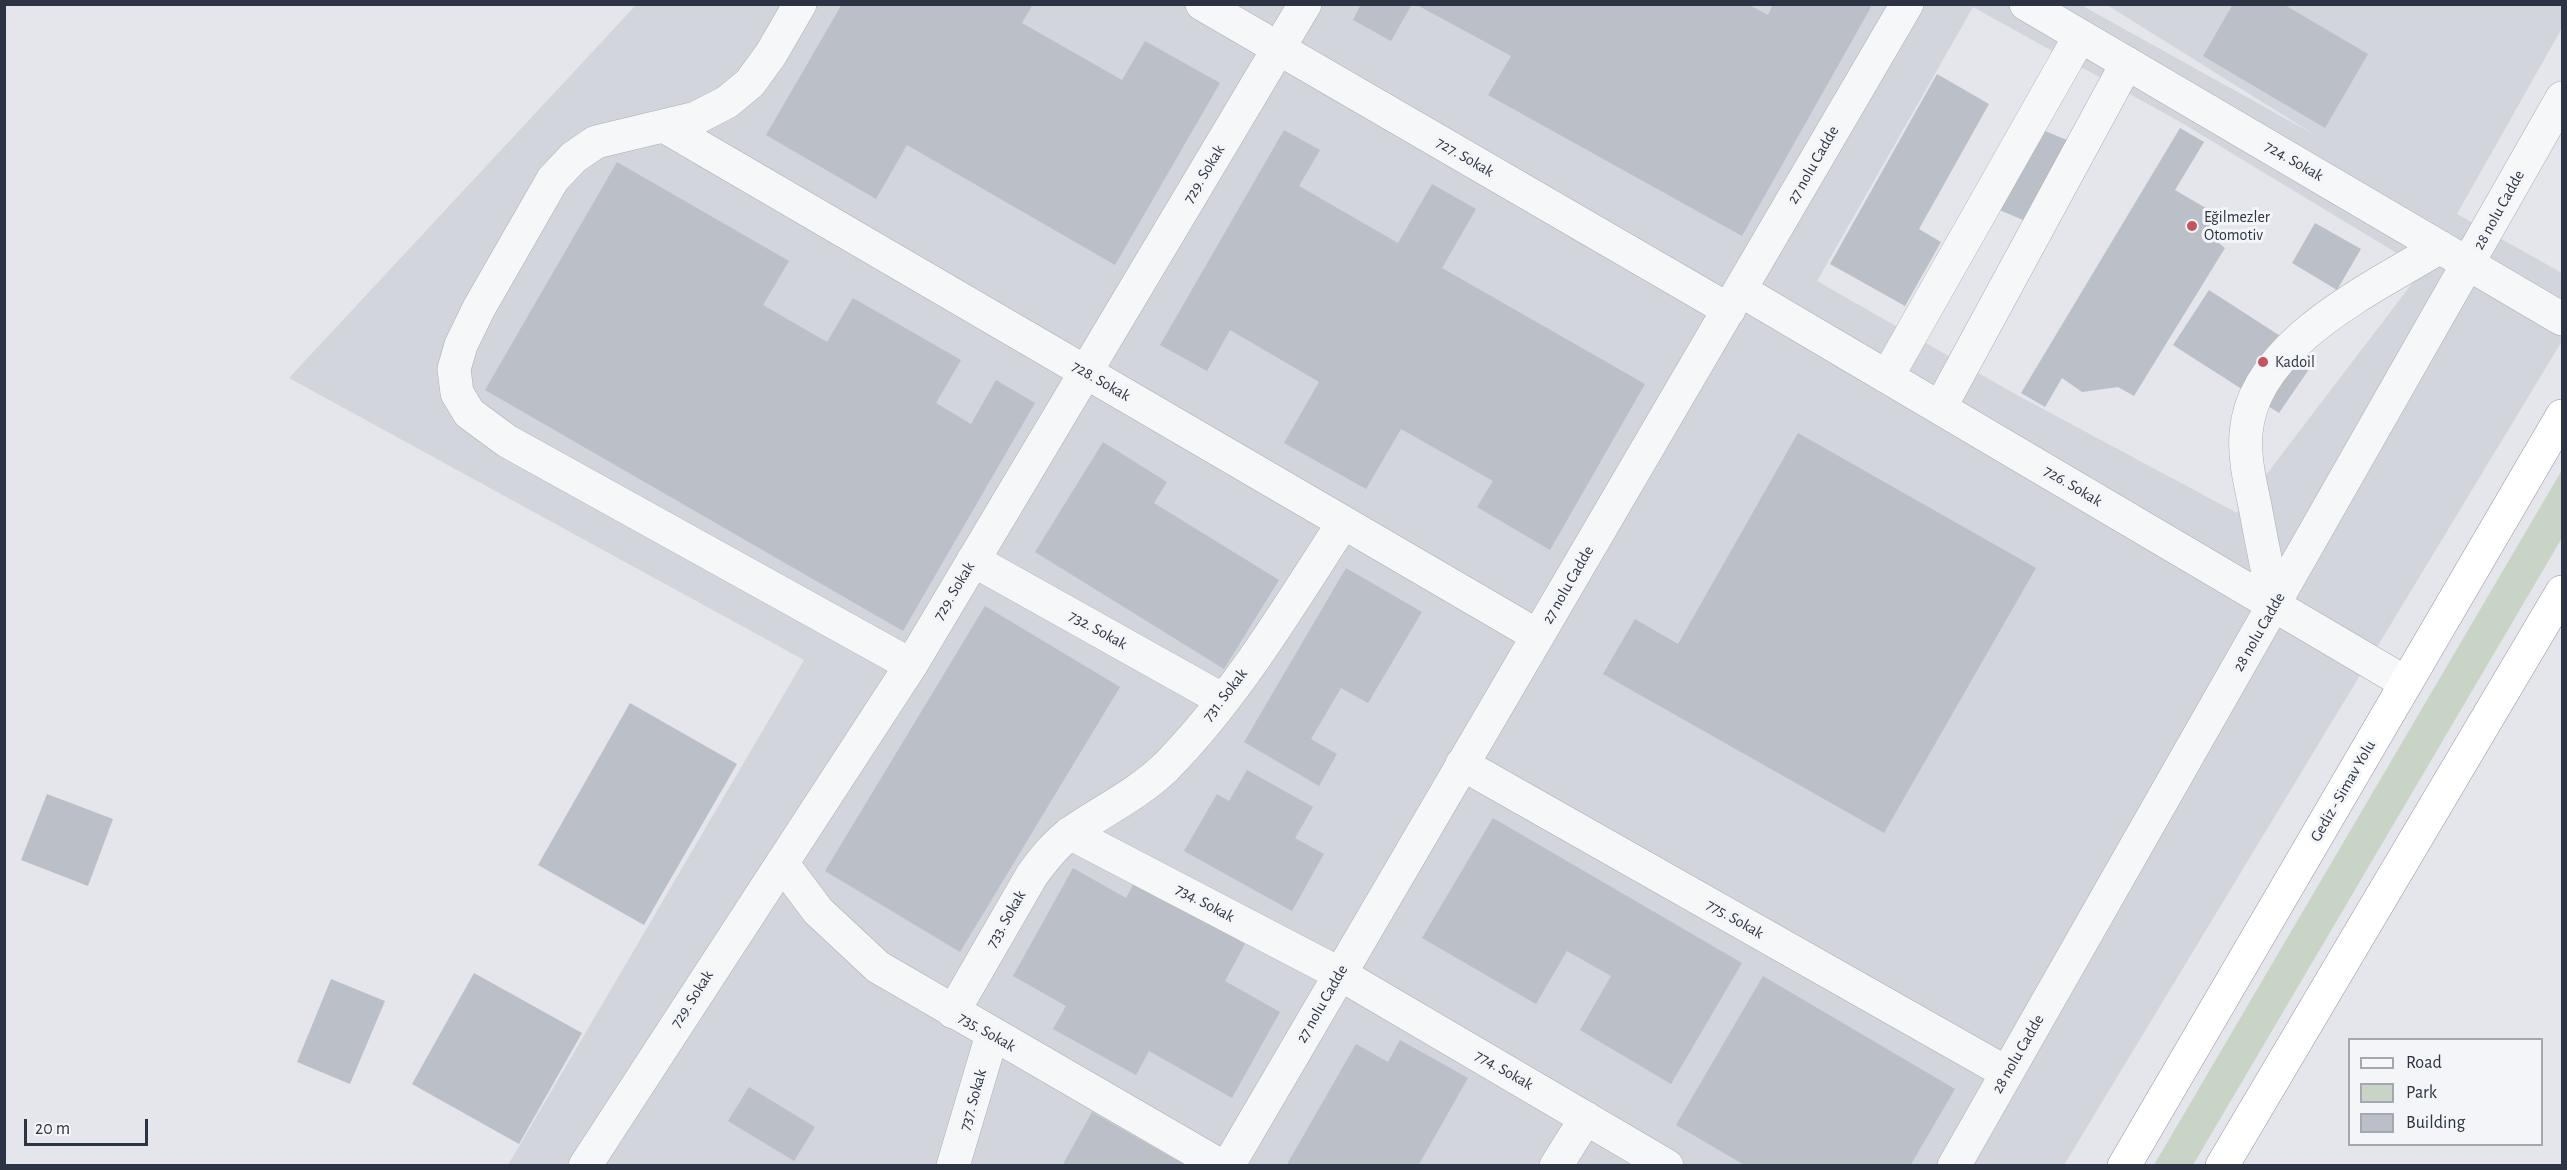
<!DOCTYPE html>
<html>
<head>
<meta charset="utf-8">
<style>
  body { margin:0 }
  #map { position:relative; width:2567px; height:1170px; overflow:hidden; background:#e4e6eb; font-family:"Alegreya Sans",sans-serif }
  canvas { display:block }
  .frame { position:absolute; inset:0; border:6px solid #2c3342; pointer-events:none }
  .legend { position:absolute; left:2348px; top:1038px; width:195px; height:108px; box-sizing:border-box; background:#f3f5f8; border:2px solid #a3a7af; margin:0; padding:8px 10px; list-style:none; font-size:18px; color:#2c3342 }
  .legend li { display:flex; align-items:center; gap:12px; height:30px }
  .legend b { width:30px; border:2px solid #a3a7af }
  .scale { position:absolute; left:24px; top:1119px; width:124px; height:27px; box-sizing:border-box; border:3px solid #2c3342; border-top:0; padding-left:8px; font-size:18px; line-height:21px; white-space:nowrap; color:#2c3342; -webkit-text-stroke:4px #f3f5f8; paint-order:stroke }
</style>
</head>
<body>
<div id="map">
<canvas width="2567" height="1170"></canvas>
<div class="frame"></div>
<ul class="legend">
<li><b style="height:8px;background:#f6f7f9"></b>Road</li>
<li><b style="height:16px;background:#c8d4c5"></b>Park</li>
<li><b style="height:16px;background:#bbbfc7"></b>Building</li>
</ul>
<div class="scale">20 m</div>
</div>
<script>
const context = document.querySelector('canvas').getContext('2d');
context.lineJoin = 'round';
function fillPath(path, color) { context.fillStyle = color; context.fill(path, 'evenodd'); }
function strokePath(path, color, width, dash) { context.strokeStyle = color; context.lineWidth = width; context.lineCap = dash ? 'butt' : 'round'; context.setLineDash(dash || []); context.stroke(path); }
function label(font, color, halo, rows, align = 'center') {
  context.font = font + ' "Alegreya Sans",sans-serif'; context.lineWidth = 6; context.setLineDash([]); context.textBaseline = 'middle'; context.strokeStyle = halo; context.fillStyle = color; for (const [text, x, y, turn = 0] of rows) {
    context.save(); context.translate(x, y); context.rotate((+turn || 0) * Math.PI / 180); context.textAlign = isNaN(turn) ? turn : align; if (halo) context.strokeText(text, 0, 0); context.fillText(text, 0, 0); context.restore();
  }
}
const built = new Path2D(`
  M636,5h1445l234,130 -208,-130h455v23l-105,186 105,59v68l-498,824h-1556l296,-505 -515,-282zM1973,7l209,116 241,146 -186,244 -220,-118 -200,-114z`);
const green = new Path2D(`
  M2562,470v68l-369,627h-39z`);
const building = new Path2D(`
  M842,4h191l-11,19 100,57 23,-39 75,42 -105,182 -208,-120 -31,54 -110,-64z
  M1361,4h51l-21,37 -38,-21z
  M1773,4h94l4,3 -129,229 -254,-141 23,-39 -94,-51h332l19,10z
  M2233,4h50l85,50 -43,74 -122,-72z
  M1937,74l52,30 -70,125 22,13 -36,64 -75,-42z
  M2021,121l58,24 -37,83 -57,-24z
  M2180,128l24,14 -29,48 36,21 -1,25 15,12 -91,148 -16,-9 -36,5 -20,-14 -17,29 -24,-14z
  M1284,130l36,20 -21,36 99,57 34,-59 44,25 -34,59 203,116 -95,166 -73,-43 16,-26 -92,-52 -35,60 -82,-46 35,-61 -89,-52 -23,41 -47,-26z
  M617,162l172,99 -26,44 64,37 26,-44 108,62 -25,43 35,21 25,-44 39,23 -132,228 -418,-241z
  M2315,223l46,26 -24,41 -45,-27z
  M2209,290l107,69 -37,54 -106,-68z
  M1798,433l238,135 -152,265 -281,-159 32,-55 43,25z
  M1103,442l64,40 -13,21 125,77 -55,89 -189,-117z
  M1346,568l76,44 -54,91 -27,-15 -30,51 26,15 -18,32 -75,-44z
  M985,606l135,81 -160,265 -135,-81z
  M630,703l107,61 -93,161 -106,-60z
  M1247,770l66,37 -18,31 29,16 -32,57 -108,-60 33,-57 12,7z
  M47,794l66,25 -25,67 -67,-26z
  M1493,818l249,145 -71,121 -91,-54 31,-54 -44,-25 -31,53 -114,-66z
  M1073,868l53,30 8,-15 111,61 -20,37 55,31 -48,86 -83,-47 -13,24 -83,-46 13,-23 -53,-30z
  M474,973l108,60 -63,111 -107,-60z
  M1763,976l192,113 -45,77h-164l-70,-41z
  M331,979l54,22 -35,83 -53,-22z
  M1400,1040l68,38 -50,88h-132l70,-122 32,18z
  M749,1087l66,40 -21,34 -66,-40z
  M1092,1112l95,54h-125z`);
const minor = new Path2D(`
  M800,4l-29,50 -21,29 -23,19 -31,16 -100,24 -22,15 -21,22 -74,129 -18,37 -7,24 3,24 12,20 38,28 404,224
  M1202,4l527,306
  M2026,4l536,315
  M664,126l874,510
  M1740,290l666,393
  M1887,377l193,-341
  M1940,408l187,-345
  M973,560l250,140
  M2274,605c-6,-33 -13,-66 -19,-99 -5,-24 -11,-48 -9,-73 7,-90 126,-144 194,-186
  M1462,764l545,309
  M1070,833l270,141 327,192
  M782,863l36,48 60,56 343,199
  M953,1012l79,-137c11,-15 24,-32 40,-43 32,-22 66,-38 94,-65 70,-71 123,-161 177,-244
  M585,1166l326,-501 394,-661
  M953,1166l39,-131
  M1228,1166l679,-1162
  M1556,1166l30,-48
  M1954,1166l608,-1068`);
const highway = new Path2D(`
  M2124,1166l438,-750
  M2222,1166l340,-574`);
const markers = [
  [2192,226,6,"#c5535e"],
  [2263,362,6,"#c5535e"]
];
const streetNames = [
  ["727. Sokak",1465,157,30],
  ["724. Sokak",2294,161,30],
  ["27 nolu Cadde",1813,165,-60],
  ["729. Sokak",1204,174,-59],
  ["28 nolu Cadde",2499,210,-61],
  ["728. Sokak",1101,381,30],
  ["726. Sokak",2073,486,31],
  ["27 nolu Cadde",1568,585,-60],
  ["729. Sokak",954,591,-59],
  ["732. Sokak",1098,630,29],
  ["28 nolu Cadde",2259,632,-60],
  ["731. Sokak",1225,695,-52],
  ["Gediz - Simav Yolu",2343,791,-60],
  ["734. Sokak",1205,903,28],
  ["733. Sokak",1006,919,-60],
  ["775. Sokak",1735,919,30],
  ["729. Sokak",692,999,-57],
  ["27 nolu Cadde",1322,1004,-60],
  ["735. Sokak",987,1032,30],
  ["28 nolu Cadde",2018,1054,-60],
  ["774. Sokak",1504,1070,30],
  ["737. Sokak",973,1100,-74]
];
const poiNames = [
  ["Eğilmezler",2204,217],
  ["Otomotiv",2204,235],
  ["Kadoil",2275,362]
];
fillPath(built, '#d2d5dc');
fillPath(green, '#c8d4c5');
fillPath(building, '#bbbfc7');
strokePath(minor, '#a9adb5', 34);
strokePath(highway, '#8c93a0', 34);
strokePath(minor, '#f6f7f9', 33);
strokePath(highway, '#fff', 33);
for (const [x, y, r, color] of markers) { const dot = new Path2D(); dot.arc(x, y, r, 0, 2 * Math.PI); context.fillStyle = color; context.fill(dot); strokePath(dot, '#f3f5f8', 2); }
label('16px', '#2c3342', '#f3f5f8', streetNames);
label('16px', '#2c3342', '#f3f5f8', poiNames, 'left');
</script>
</body>
</html>
